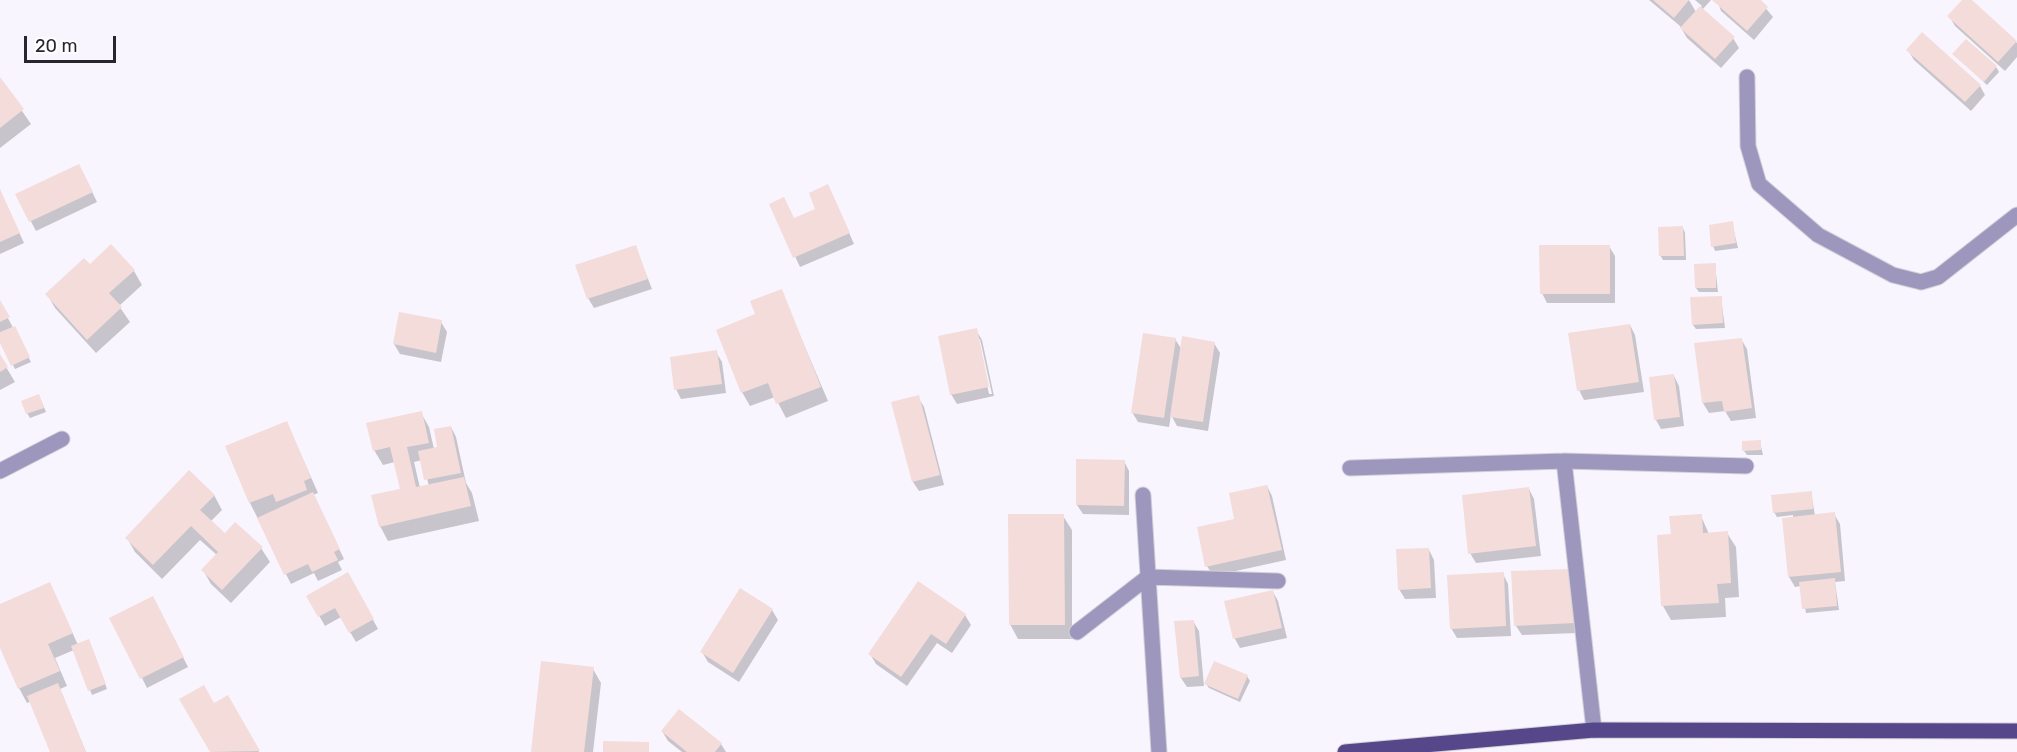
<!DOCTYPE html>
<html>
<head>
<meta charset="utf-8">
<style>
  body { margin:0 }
  #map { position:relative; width:2017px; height:752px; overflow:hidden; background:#f9f5fe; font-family:Rubik,sans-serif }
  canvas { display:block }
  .scale { position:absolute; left:24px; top:36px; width:92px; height:27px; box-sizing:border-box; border:3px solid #28252d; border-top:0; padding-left:8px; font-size:18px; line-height:21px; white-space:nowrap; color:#28252d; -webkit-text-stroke:4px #fff; paint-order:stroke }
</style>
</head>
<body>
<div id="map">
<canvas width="2017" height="752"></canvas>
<div class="scale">20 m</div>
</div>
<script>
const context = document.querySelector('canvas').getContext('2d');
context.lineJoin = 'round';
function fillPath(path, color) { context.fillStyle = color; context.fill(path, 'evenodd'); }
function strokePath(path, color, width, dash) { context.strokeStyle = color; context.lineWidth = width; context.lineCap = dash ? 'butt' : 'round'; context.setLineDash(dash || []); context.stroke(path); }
const shadow = new Path2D(`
  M1649,0h40l7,12 6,-6 -7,-6h16l-9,10 31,28 6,10 -18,20 -34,-30 -7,-12z
  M1717,0h42l14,17 -19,23 -33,-29z
  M1964,0h6l47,43v14l-12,14 -50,-45 -6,-10z
  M1908,50l72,36 5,9 -14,16 -57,-51z
  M1954,54l41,11 4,7 -12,13z
  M0,79l31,45 -31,24z
  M84,175l13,27 -61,29 -19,-36z
  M0,191l24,52 -24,11z
  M833,196l21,48 -54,23 -29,-62 23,15 23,-10z
  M1732,223l6,25 -23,3 -2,-5z
  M1683,228l2,5 1,27h-23l-3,-5z
  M635,246l17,43 -58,19 -6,-10z
  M1609,246l6,10v47h-68l-5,-10z
  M1715,265l3,27h-19l-3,-4z
  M89,266l45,5 8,14 -23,21 11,16 -34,31 -41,-45 -8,-14z
  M781,291l47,110 -42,17 -11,-21 -25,9 -8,-14 15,-77z
  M1721,298l4,30 -29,1 -3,-4z
  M0,303l31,59 -16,7 -15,-30z
  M441,322l6,10 -6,30 -41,-8 -6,-10z
  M1630,325l5,10 9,57 -60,8 -5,-10z
  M976,330l6,10 12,56 -37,8 -6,-10zM977,339h3l12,55h-3z
  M1175,339l7,11 32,-7 6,10 -12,78 -31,-5 -6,-11 -2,12 -31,-5 -6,-10z
  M1741,339l6,10 9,69 -25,3 -6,-10 -16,2 -6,-10 -7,-58z
  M716,352l6,10 4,31 -45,6 -5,-10z
  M0,357l15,25 -15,8z
  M1674,376l5,10 5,40 -23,3 -5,-9z
  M918,397l6,10 20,78 -25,6 -6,-9z
  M41,400l5,12 -16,6 -3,-5z
  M421,413l8,14 5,22 5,-1 12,-21 5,10 10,46 6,10 7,28 -91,20 -8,-15 22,-36 -7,-28 -12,3 -9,-15zM422,460l7,26 -9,2 -6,-26z
  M287,423l31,70 -5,2 31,64 -6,3 4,8 -24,11 -4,-8 -23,11 -41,-81 -23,-56z
  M1760,442l3,13h-16l-3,-4z
  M1124,461l5,10v44l-46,-1 -6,-9z
  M1267,486l5,10 14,64 -73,16 -6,-10 29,-45z
  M1529,489l5,10 7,57 -65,7 -6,-10z
  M1811,492l4,24 19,-2 6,10 5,57 -10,1 4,28 -33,3 -5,-27 -6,1 -6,-10 4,-62 -16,2 -3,-5z
  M214,495l8,15 -12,12 15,13 36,13 9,14 -39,41 -20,-19 -8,-14 14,-15 -17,-15 -38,39 -27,-27 -8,-14z
  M1063,516l9,14v109h-54l-8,-15z
  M1701,516l8,18 18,-1 9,14 3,50 -14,1 1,19 -55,3 -8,-14 9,-71z
  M1429,550l5,10 2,38 -31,1 -6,-10z
  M1569,570l9,63 -56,2 -6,-9z
  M348,574l30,55 -22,13 -15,-25 -16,9 -17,-30z
  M1503,574l5,10 3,52 -54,2 -6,-10z
  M919,583l46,32 6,10 -19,28 -15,-10 -30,43 -31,-22 -6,-10z
  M50,584l28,61 13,1 16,43 -15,6 -18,-45 -19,8 12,28 -7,3 26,63h-34l-21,-51 -4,2 -8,-15 -19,-43v-39z
  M1273,592l5,9 9,37 -47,10 -5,-9 -9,-37z
  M158,608l30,59 -41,21 -5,-10z
  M772,610l6,10 -39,62 -31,-20 -6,-10z
  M1193,621l6,10 5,55 -17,1 -6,-9z
  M593,669l8,14 -8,69h-61z
  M1247,676l3,5 -10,21 -31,-14 -3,-4z
  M228,697l31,55h-48l-30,-53 32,6z
  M662,731l59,13 5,8h-44l-14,-11z`);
const building = new Path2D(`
  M1653,0h36l-15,18z
  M1712,0h49l7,7 -21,24z
  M1962,0h10l45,41 -19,21 -51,-46z
  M1700,6l35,31 -20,22 -35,-31z
  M1922,32l59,53 -16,17 -59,-52z
  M1966,39l31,27 -13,16 -32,-28z
  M0,77l24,32 -24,19z
  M79,164l14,28 -64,30 -14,-28z
  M828,184l22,49 -57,25 -24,-54 15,-7 10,21 21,-9 -6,-16z
  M0,189l20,44 -20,9z
  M1733,221l3,22 -25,4 -2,-22z
  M1683,226l1,30h-25l-1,-29z
  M111,244l24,26 -26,23 13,14 -35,33 -42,-46 39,-36 6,6z
  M636,245l12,34 -61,20 -12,-34z
  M1539,245h71v49h-70z
  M1716,263v25h-21l-1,-24z
  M782,289l39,98 -45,17 -8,-21 -27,10 -25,-63 39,-16 -5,-13z
  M1722,296l1,27 -31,2 -2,-28z
  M0,300l10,17 -10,5z
  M399,312l43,8 -6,33 -43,-9z
  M1630,324l9,58 -62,9 -9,-58z
  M15,326l15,31 -19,9 -11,-23v-11z
  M977,328l12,59 -39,8 -12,-59z
  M1143,333l33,5 -12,80 -33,-5z
  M1182,336l33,6 -12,80 -33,-5z
  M1742,338l10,70 -28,4 -2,-11 -20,2 -8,-60z
  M717,350l5,34 -48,6 -4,-33z
  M0,354l8,13 -8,5z
  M1674,374l6,43 -26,3 -5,-43z
  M39,394l5,14 -18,6 -5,-13z
  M919,395l21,80 -28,7 -21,-80z
  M422,411l7,32 -22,4 9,40 48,-10 7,29 -92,21 -8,-32 29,-6 -10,-42 -17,4 -7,-28z
  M287,421l24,57 -7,3 3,9 -31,12 -3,-8 -24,9 -24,-57z
  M451,426l10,47 -37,7 -6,-29 19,-4 -3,-18z
  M1761,440v10l-19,1v-10z
  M1076,459l49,1 -1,46 -48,-1z
  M189,470l26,25 -15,15 25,23 10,-11 28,25 -41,43 -21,-20 17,-18 -27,-26 -38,39 -28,-27z
  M1267,485l15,65 -77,17 -8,-40 37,-8 -5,-26z
  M1529,487l7,59 -68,8 -6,-59z
  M1812,491l1,18 -40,4 -2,-18z
  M313,492l27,57 -6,3 4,8 -26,12 -4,-8 -24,11 -27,-57z
  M1835,512l6,60 -53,5 -6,-59z
  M1008,514h56l1,111h-56z
  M1702,514l1,19 25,-2 3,52 -14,1 2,19 -58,3 -4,-71 14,-1 -2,-18z
  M1429,548l2,40 -33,2 -2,-41z
  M1570,569l4,54 -60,3 -3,-55z
  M348,572l26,47 -25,14 -14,-25 -17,9 -12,-21z
  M1504,572l2,54 -56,3 -3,-54z
  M1835,578l2,28 -35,3 -3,-27z
  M918,581l48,33 -20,30 -15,-10 -30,43 -33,-23z
  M50,582l23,51 -25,11 12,27 -42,18 -18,-41v-44z
  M740,588l33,21 -40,64 -33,-21z
  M1273,590l9,38 -49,11 -9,-38z
  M153,596l31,61 -44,22 -31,-61z
  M1194,620l5,56 -19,2 -6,-57z
  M89,639l17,45 -18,7 -17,-45z
  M541,661l53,6 -10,85h-53z
  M1214,661l34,14 -10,24 -34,-15z
  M58,683l28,69h-36l-23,-56z
  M204,685l10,18 14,-8 32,56 -50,1 -31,-53z
  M679,709l43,34 -7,9h-28l-26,-21z
  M603,741l46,1v10h-46z`);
const minor = new Path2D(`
  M1747,77l1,69 11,38 59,51 75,40 28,7 17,-5 79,-62
  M1564,461l30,269
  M1350,468l214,-7 182,5
  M0,471l62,-32
  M1143,495l16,257
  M1077,632l71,-55 130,4`);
const major = new Path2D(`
  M1345,752l249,-22 423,1`);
fillPath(shadow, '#0003');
fillPath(building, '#f3dcd9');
strokePath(minor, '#d3d0d8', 17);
strokePath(major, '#d3d0d8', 17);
strokePath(minor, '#9d97be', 15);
strokePath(major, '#554789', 15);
</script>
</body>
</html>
